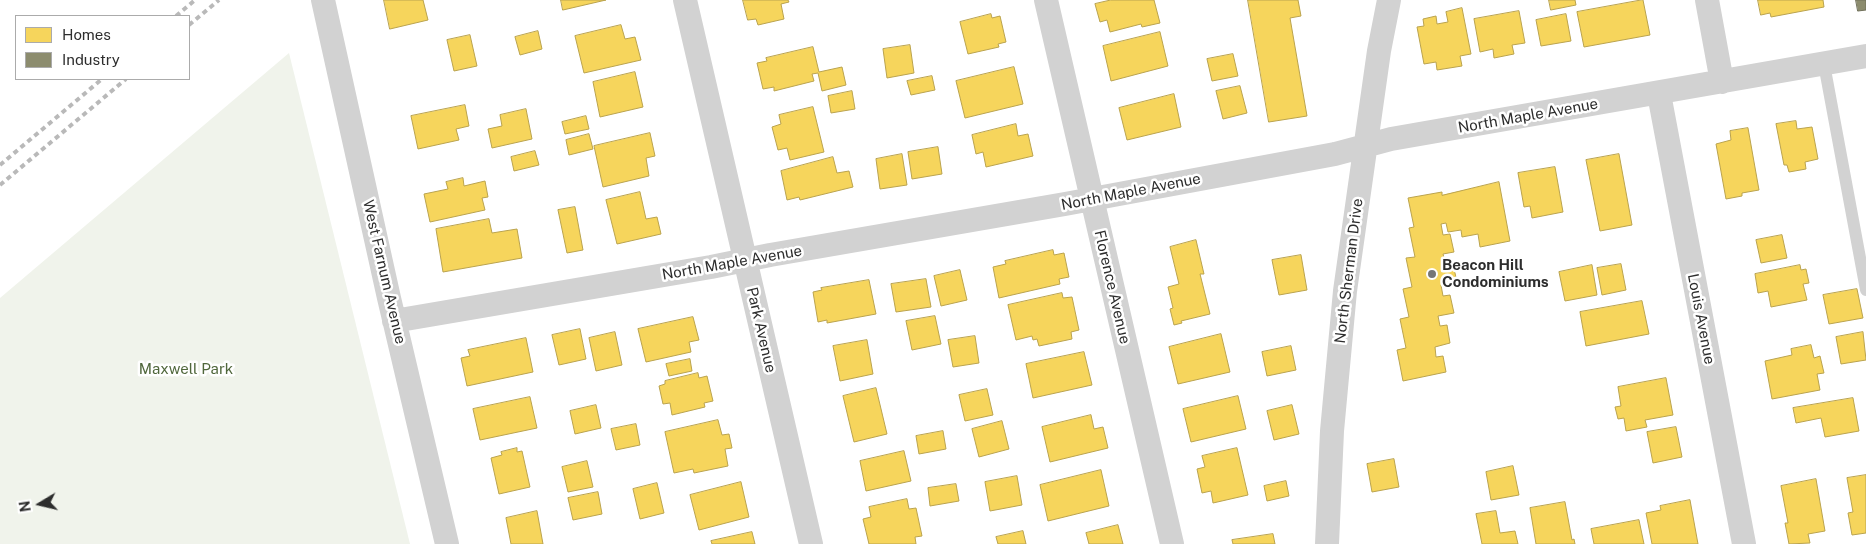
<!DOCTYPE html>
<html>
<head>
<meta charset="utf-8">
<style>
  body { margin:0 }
  #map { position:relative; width:1866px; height:544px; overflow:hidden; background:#fff; font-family:"Public Sans",sans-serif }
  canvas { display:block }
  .legend { position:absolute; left:15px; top:15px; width:175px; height:65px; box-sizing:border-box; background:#fff; border:1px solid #ababab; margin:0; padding:6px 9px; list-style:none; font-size:15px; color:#2d2d2d }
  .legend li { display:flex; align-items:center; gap:10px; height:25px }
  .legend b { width:25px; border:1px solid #ababab }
  .north { position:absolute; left:15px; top:479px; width:50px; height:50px; -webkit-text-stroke:4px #fff; paint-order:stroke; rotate:261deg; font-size:14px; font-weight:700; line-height:20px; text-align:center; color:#2d2d2d }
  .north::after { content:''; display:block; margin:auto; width:18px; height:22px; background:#2d2d2d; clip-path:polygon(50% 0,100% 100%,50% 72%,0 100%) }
</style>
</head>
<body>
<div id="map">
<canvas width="1866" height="544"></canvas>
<ul class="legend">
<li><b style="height:14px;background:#f6d55c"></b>Homes</li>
<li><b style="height:14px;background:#8c8c6e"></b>Industry</li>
</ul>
<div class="north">N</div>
</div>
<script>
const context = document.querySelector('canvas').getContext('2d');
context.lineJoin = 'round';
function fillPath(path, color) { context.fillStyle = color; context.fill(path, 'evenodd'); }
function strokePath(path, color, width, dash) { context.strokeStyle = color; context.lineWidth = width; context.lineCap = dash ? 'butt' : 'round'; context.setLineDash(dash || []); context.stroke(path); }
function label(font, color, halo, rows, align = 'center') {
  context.font = font + ' "Public Sans",sans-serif'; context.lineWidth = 5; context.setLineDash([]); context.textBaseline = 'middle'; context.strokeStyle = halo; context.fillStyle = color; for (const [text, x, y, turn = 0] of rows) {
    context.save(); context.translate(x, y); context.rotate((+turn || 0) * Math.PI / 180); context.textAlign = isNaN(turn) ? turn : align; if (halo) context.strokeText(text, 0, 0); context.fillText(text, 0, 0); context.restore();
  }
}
const green = new Path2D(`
  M289,53l121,491h-410v-246z`);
const homes = new Path2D(`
  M384,0h39l5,20 -38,9z
  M561,0h45l-43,10z
  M743,0h45l1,2 -8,2 3,15 -26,6 -2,-6 -8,1z
  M1111,0h43l6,23 -18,4 -1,-3 -31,8 -3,-12 -7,2 -5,-18z
  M1248,0h50l3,16 -11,2 17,98 -38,6z
  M1549,0h26l1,5 -25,5z
  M1643,0l7,35 -66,12 -7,-35z
  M1758,0h65l1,7 -53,10 -1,-4 -9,2z
  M1462,8l9,46 -11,2 2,10 -25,4 -1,-8 -12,2 -7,-37 7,-1 -1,-7 13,-3 1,8 11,-2 -2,-10z
  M1519,11l6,32 -13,2 2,9 -20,4 -1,-9 -13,3 -6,-33z
  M991,14l1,4 8,-2 6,26 -8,2 1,3 -31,7 -8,-32z
  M1566,14l5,27 -30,5 -5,-26z
  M621,25l4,14 10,-2 6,23 -57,13 -9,-37z
  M538,31l4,18 -22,6 -5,-18z
  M1160,32l8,34 -57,15 -8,-35z
  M470,35l7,31 -23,5 -7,-31z
  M910,45l4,28 -27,5 -4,-29z
  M813,47l6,25 23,-5 4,18 -24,6 -4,-18 -6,1 2,7 -40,10v-4l-11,2 -6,-26 10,-2 -1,-3z
  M1233,54l5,22 -26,5 -5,-22z
  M1014,67l9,37 -58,14 -9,-37z
  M635,72l8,35 -43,10 -7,-35z
  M932,76l3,14 -24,5 -4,-14z
  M1240,86l7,27 -24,6 -7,-28z
  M852,91l3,18 -24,4 -3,-17z
  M1174,94l7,33 -54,13 -8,-32z
  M465,105l4,21 -13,3 3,11 -41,9 -7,-33z
  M813,107l11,45 -34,8 -3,-12 -9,2 -6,-23 9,-3 -2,-9z
  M526,109l6,30 -40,9 -4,-19 14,-3 -2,-11z
  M586,116l3,13 -24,5 -3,-12z
  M1796,121l1,8 15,-2 6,32 -13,3 1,7 -17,3 -2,-7h-3l-8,-41z
  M1016,124l2,12 10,-2 5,22 -47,11 -3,-15 -7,2 -4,-19z
  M1748,128l11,62 -17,3v3l-16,3 -10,-55 15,-4 -1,-9z
  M650,133l5,23 -9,2 3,18 -46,11 -9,-41z
  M589,134l4,15 -24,6 -3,-15z
  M938,147l4,27 -30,5 -4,-27z
  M535,151l4,14 -25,6 -3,-14z
  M902,154l5,31 -27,4 -4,-30z
  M1619,154l13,71 -32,6 -14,-71z
  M833,157l4,16 12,-2 4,16 -53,13 -1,-3 -12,3 -6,-29z
  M1555,167l8,45 -31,6 -2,-12 -6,1 -6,-34z
  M463,178l1,8 21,-5 3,16 -6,1 3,12 -55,12 -6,-28 24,-5 -2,-7z
  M1499,182l11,59 -30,6 -2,-13 -16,3 -1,-7 -13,2 -2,-9 -5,1 2,11 7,-1 4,18 -11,2 3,11 7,-1 4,18 -16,3 2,11 7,-1 4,18 -16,3 2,10 7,-1 3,18 -15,4 1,10 7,-1 3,16 -43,9 -6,-31 9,-2 -6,-29 9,-2 -6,-28 9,-2 -6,-29 9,-1 -6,-29 5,-1 -6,-29 34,-6v3z
  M640,192l6,27 11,-2 4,17 -44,10 -11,-44z
  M575,207l8,43 -16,3 -9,-43z
  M489,219l3,14 25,-4 5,29 -79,14 -7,-43z
  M1782,235l5,23 -26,5 -5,-23z
  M1196,240l8,34h-4l10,40 -29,7 1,2 -8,2 -4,-16 3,-1 -5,-21 11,-3 -9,-37z
  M1053,250l1,5 10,-2 5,24 -10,2 1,5 -61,14 -6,-31 13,-3 -1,-3z
  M1301,255l6,35 -28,5 -7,-35z
  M1621,264l5,26 -24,5 -5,-27z
  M1592,265l5,30 -32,6 -6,-29z
  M1800,265l1,5 5,-1 3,14 -6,1 4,16 -36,7 -3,-16 -10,2 -3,-19z
  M960,270l7,30 -26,6 -7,-30z
  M926,279l5,28 -35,5 -5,-28z
  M869,280l7,34 -49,9v-3l-9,2 -5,-30 9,-2 -1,-2z
  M1857,289l6,29 -34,6 -6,-29z
  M1062,293l1,5 9,-1 7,33 -8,2 1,7 -33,7 -2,-7 -4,1 -1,-4 -16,4 -8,-35z
  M1642,301l7,33 -63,12 -6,-34z
  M935,316l6,28 -29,6 -6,-29z
  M693,317l6,23 -10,2 2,10 -45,10 -8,-33z
  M580,329l6,30 -27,6 -7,-30z
  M615,332l7,33 -26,6 -7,-33z
  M1863,332l3,28 -25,4 -5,-27z
  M1221,334l9,38 -52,12 -9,-37z
  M975,336l4,27 -26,4 -5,-27z
  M526,338l7,34 -66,14 -6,-28 9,-2 -2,-6z
  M867,340l6,34 -33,7 -7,-35z
  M1811,345l3,13 6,-2 4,17 -7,1 3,16 -48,9 -7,-38 27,-6 -1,-6z
  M1291,346l5,24 -29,6 -5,-24z
  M1084,352l8,33 -59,13 -7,-34z
  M690,359l2,12 -23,5 -3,-12z
  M698,373l1,5 8,-2 6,25 -9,2 1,4 -33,8 -2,-12 -7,1 -4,-18 6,-2v-3z
  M1666,378l7,37 -28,5 2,7 -21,4 -2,-13 -6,1 -3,-12 6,-1 -3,-19z
  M876,388l11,46 -33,8 -11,-46z
  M987,389l6,26 -28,6 -6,-26z
  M1238,396l8,33 -55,13 -8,-33z
  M530,397l7,31 -57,12 -7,-31z
  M1853,398l6,33 -34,6 -4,-19 -25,5 -3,-15z
  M596,405l5,23 -26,6 -5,-23z
  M1292,405l7,29 -25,6 -7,-29z
  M1091,415l3,14 9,-2 5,21 -58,14 -8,-35z
  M718,420l4,15 7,-1 3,14 -7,1 3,17 -34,7 -1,-4 -19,4 -9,-41z
  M1002,421l7,28 -30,8 -7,-28z
  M636,424l4,21 -24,5 -5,-21z
  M1676,427l6,30 -29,6 -6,-31z
  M943,431l3,18 -27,5 -3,-18z
  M517,448v4l5,-1 8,36 -31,7 -8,-36 11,-3 -1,-3z
  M1237,448l11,47 -35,8 -2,-12 -9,2 -5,-24 8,-2 -3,-11z
  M904,451l7,30 -45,10 -6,-30z
  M1394,459l5,28 -27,5 -5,-28z
  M587,461l6,26 -25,5 -6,-25z
  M1513,466l6,29 -28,5 -5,-28z
  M1101,470l8,36 -61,15 -8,-36z
  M1866,475v58l-14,2 -4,-22 5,-1 -6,-34z
  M1017,476l5,29 -32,6 -5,-29z
  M1816,479l9,52 -17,3 2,9 -21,1 -4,-21h3l-7,-37z
  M1286,481l3,15 -22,5 -3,-15z
  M741,482l8,35 -50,13 -9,-35z
  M657,483l7,30 -24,6 -7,-30z
  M956,484l3,17 -29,5 -2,-18z
  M598,492l4,22 -29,6 -5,-22z
  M907,499l2,10 7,-1 6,28 -7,1 1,7h-47l-6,-25 8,-2 -2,-10z
  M1690,500l8,44h-46l-6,-31 15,-3 -1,-4z
  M1565,502l7,38 2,-1 1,5h-39l-6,-36z
  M537,511l6,33h-32l-5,-26z
  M1496,511l4,22 15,-2 3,13h-36l-6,-30z
  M1639,520l5,24h-50l-3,-15z
  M1118,525l5,19h-34l-3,-11z
  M1023,531l3,13h-28l-2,-7z
  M752,532l3,12h-43l-1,-3z
  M1273,534l2,10h-42l-1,-4z`);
const industry = new Path2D(`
  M1856,0h10v10l-8,1z`);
const lane = new Path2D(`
  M1824,64l42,226`);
const street = new Path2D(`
  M323,0l66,298 58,246
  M685,0l126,544
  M1046,0l126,544
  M1707,0l15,82
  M1659,94l85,450
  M394,321l317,-54 59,-12 295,-51 270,-50 56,-15 475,-83
  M1327,544l5,-113 13,-140 34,-240 10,-51`);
const rail = new Path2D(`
  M176,16l19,-16
  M189,25l30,-25
  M0,165l102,-86
  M0,185l126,-106`);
const markers = [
  [1432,274,5,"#767676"]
];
const streetNames = [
  ["North Maple Avenue",1528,116,-10],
  ["North Maple Avenue",1131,192,-11],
  ["North Maple Avenue",732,263,-10],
  ["North Sherman Drive",1349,271,-83],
  ["West Farnum Avenue",384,272,77],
  ["Florence Avenue",1112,287,77],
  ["Louis Avenue",1701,319,79],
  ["Park Avenue",761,330,77]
];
const poiNames = [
  ["Beacon Hill",1442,265],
  ["Condominiums",1442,282]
];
const parkNames = [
  ["Maxwell Park",186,369]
];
fillPath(green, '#f0f3eb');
fillPath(homes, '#f6d55c');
strokePath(homes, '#baa34e', 1);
fillPath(industry, '#8c8c6e');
strokePath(industry, '#70705a', 1);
strokePath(lane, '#d2d2d2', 12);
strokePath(street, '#d2d2d2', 24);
strokePath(rail, '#b9b9b9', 4, [5, 4]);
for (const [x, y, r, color] of markers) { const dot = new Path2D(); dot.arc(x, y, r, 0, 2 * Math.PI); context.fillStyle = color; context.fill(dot); strokePath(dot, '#fff', 2); }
label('15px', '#2d2d2d', '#fff', streetNames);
label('bold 15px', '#2d2d2d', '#fff', poiNames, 'left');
label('15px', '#50673c', '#fff', parkNames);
</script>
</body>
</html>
